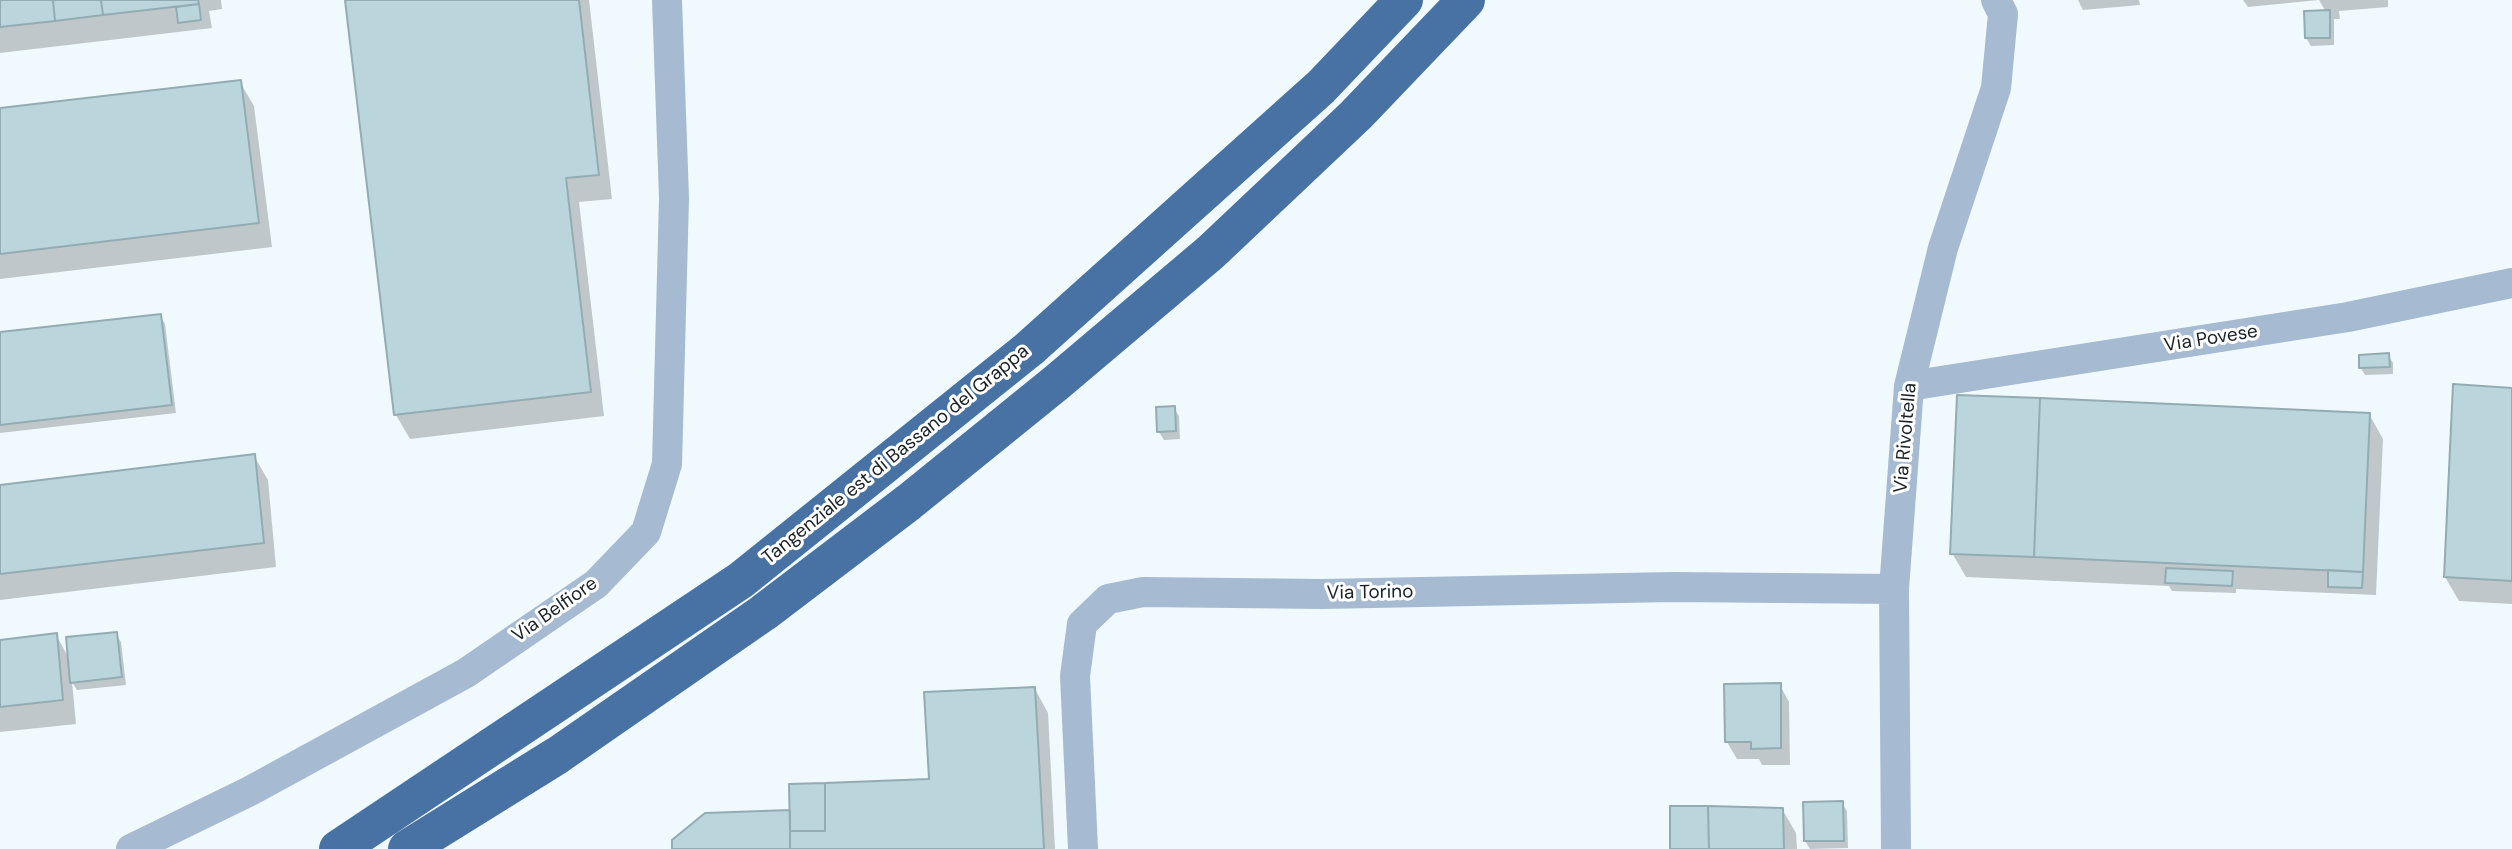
<!DOCTYPE html>
<html>
<head>
<meta charset="utf-8">
<style>
  body { margin:0 }
  canvas { display:block; background:#f0f9fe }
</style>
</head>
<body>
<canvas width="2512" height="849"></canvas>
<script>
const context = document.querySelector('canvas').getContext('2d');
context.lineJoin = 'round';
function fillPath(path, color) { context.fillStyle = color; context.fill(path, 'evenodd'); }
function strokePath(path, color, width, dash) { context.strokeStyle = color; context.lineWidth = width; context.lineCap = dash ? 'butt' : 'round'; context.setLineDash(dash || []); context.stroke(path); }
function label(font, color, halo, rows, align = 'center') {
  context.font = font + ' "DM Sans",sans-serif'; context.lineWidth = 6; context.setLineDash([]); context.textBaseline = 'middle'; context.strokeStyle = halo; context.fillStyle = color; for (const [text, x, y, turn = 0] of rows) {
    context.save(); context.translate(x, y); context.rotate((+turn || 0) * Math.PI / 180); context.textAlign = isNaN(turn) ? turn : align; if (halo) context.strokeText(text, 0, 0); context.fillText(text, 0, 0); context.restore();
  }
}
const shadow = new Path2D(`
  M0,0h221l1,9 -13,2 3,17 -212,25z
  M347,0h242l23,199 -33,3 25,214 -194,23 -14,-24z
  M2078,0h61l1,5 -57,5z
  M2243,0h145v7l-49,4 1,8h-6v26l-23,1 -5,-8 20,-26 -7,-12 -71,7z
  M240,82l14,24 18,141 -272,32v-169z
  M160,316l5,8 11,89 -176,20v-100z
  M2388,355l5,8v11l-28,1 -5,-8z
  M2512,390v214l-53,-3 -14,-24z
  M1174,408l5,8 1,23 -16,1 -5,-8z
  M2369,414l14,25 -7,156 -140,-6v4l-64,-2 -3,-5 -203,-9 -14,-24z
  M254,456l14,24 8,87 -276,33v-113z
  M116,634l5,8 5,43 -49,5 -5,-8 4,42 -76,8v-90l56,-7 14,25z
  M1780,685l9,17 1,63h-28l-3,-6h-22l-10,-17z
  M1035,689l13,24 7,136h-381l117,-37 140,-32z
  M1842,803l5,8 1,37 -38,1 -5,-8z
  M1782,809l14,24 1,16h-125z`);
const building = new Path2D(`
  M0,0h53l2,21 -55,6z
  M53,0h48l2,15 -48,6z
  M101,0h97l1,4 -96,11z
  M345,0h234l20,175 -33,3 25,214 -197,23z
  M199,4l2,16 -23,3 -2,-16z
  M2330,10v28h-25l-1,-27z
  M241,80l18,143 -259,31v-146z
  M161,314l11,91 -172,20v-93z
  M2389,353l1,14 -31,1v-13z
  M2453,384l59,4v193l-68,-4z
  M1957,395l83,3 -6,159 -84,-3z
  M2040,398l330,15 -7,159 -329,-15z
  M1175,406l1,25 -19,1 -1,-25z
  M255,454l9,89 -264,31v-89z
  M2166,568l67,3 -1,15 -67,-3z
  M2328,570l35,2 -1,16 -34,-1z
  M117,632l5,45 -52,6 -4,-46z
  M57,633l6,67 -63,7v-67z
  M1781,683v65l-30,1v-7h-26l-1,-58z
  M1035,687l9,162h-254v-18h35v-48l104,-4 -5,-87z
  M825,783v48h-35l-1,-47z
  M1843,801l1,40h-40l-1,-39z
  M1670,806h38l1,43h-39z
  M1708,806l75,2 1,41h-75z
  M790,810v39h-118v-9l33,-27z`);
const street = new Path2D(`
  M1909,386l439,-69 164,-34
  M131,849l119,-58 216,-118 130,-89 50,-52 21,-68 7,-266 -7,-198
  M1083,849l-8,-173 7,-52 26,-25 35,-7 180,2 349,-7 222,2
  M1896,849l-2,-260 15,-203 34,-138 53,-160 7,-74 -7,-14`);
const highway = new Path2D(`
  M338,849l403,-269 288,-231 292,-262 83,-87
  M407,849l151,-94 205,-142 146,-111 147,-119 155,-131 145,-137 110,-115`);
const streetNames = [
  ["Via Povese",2211,339,-9],
  ["Via Rivoltella",1906,438,-85],
  ["Tangenziale est di Bassano del Grappa",896,455,-39],
  ["Via Torino",1370,593,-1],
  ["Via Belfiore",555,610,-35]
];
fillPath(shadow, '#0003');
fillPath(building, '#bbd5dc');
strokePath(building, '#93acb3', 2);
strokePath(street, '#a6bad2', 30);
strokePath(highway, '#4872a3', 38);
label('19px', '#1a2227', '#fff', streetNames);
</script>
</body>
</html>
